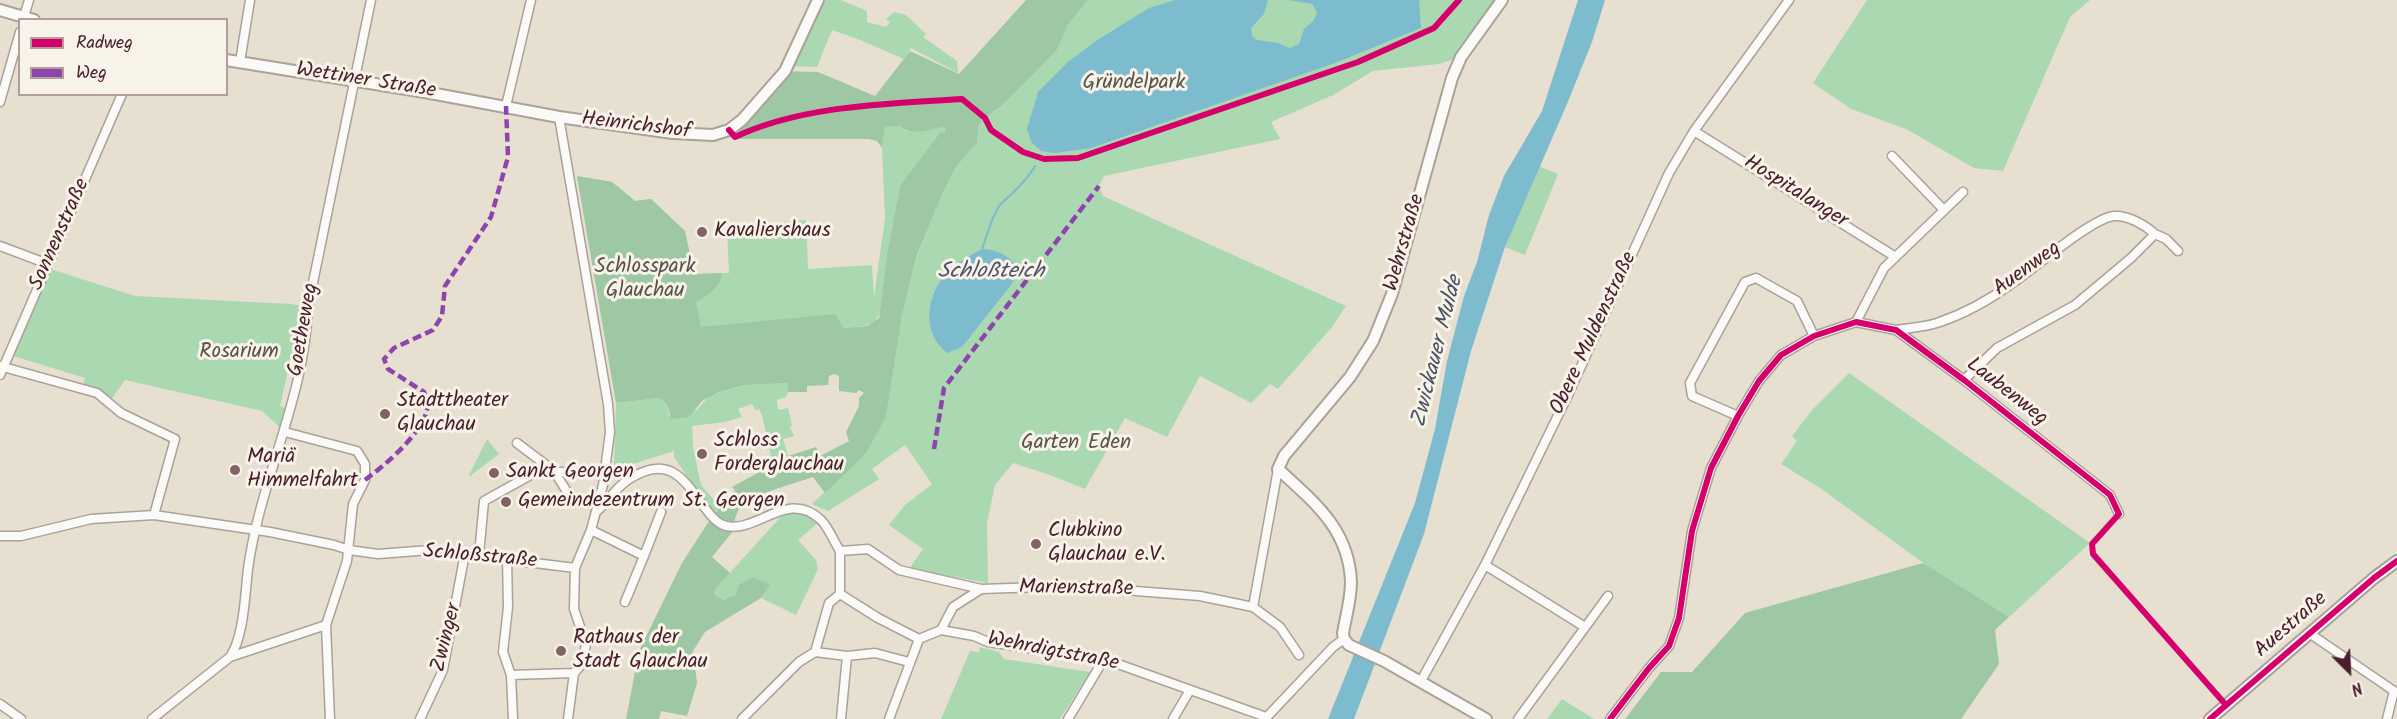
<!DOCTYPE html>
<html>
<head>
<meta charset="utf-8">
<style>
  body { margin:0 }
  #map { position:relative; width:2397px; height:719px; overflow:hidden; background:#e7e0d0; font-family:Kalam,sans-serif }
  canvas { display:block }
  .legend { position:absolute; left:18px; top:18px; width:210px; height:78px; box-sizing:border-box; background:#f7f3e8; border:2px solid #b29e9c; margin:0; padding:8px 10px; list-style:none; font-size:18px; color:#4a1f2b }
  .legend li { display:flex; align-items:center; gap:12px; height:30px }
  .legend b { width:30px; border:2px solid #b29e9c }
  .north { position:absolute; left:2319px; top:641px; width:60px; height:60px; -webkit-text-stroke:4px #f7f3e8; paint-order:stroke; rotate:156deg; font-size:16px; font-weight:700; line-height:24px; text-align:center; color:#4a1f2b }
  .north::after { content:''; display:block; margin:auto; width:21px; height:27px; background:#4a1f2b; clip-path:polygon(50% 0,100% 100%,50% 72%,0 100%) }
</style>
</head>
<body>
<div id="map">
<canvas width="2397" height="719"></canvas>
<ul class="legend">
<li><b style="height:8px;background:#d6006c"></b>Radweg</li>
<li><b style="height:8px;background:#8e44ad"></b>Weg</li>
</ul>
<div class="north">N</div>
</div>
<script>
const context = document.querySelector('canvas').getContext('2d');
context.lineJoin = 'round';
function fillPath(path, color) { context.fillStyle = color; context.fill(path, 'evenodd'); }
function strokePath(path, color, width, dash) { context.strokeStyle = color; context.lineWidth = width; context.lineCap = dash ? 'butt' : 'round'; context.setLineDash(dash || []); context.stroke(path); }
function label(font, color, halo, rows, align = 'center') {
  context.font = font + ' Kalam,sans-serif'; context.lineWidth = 6; context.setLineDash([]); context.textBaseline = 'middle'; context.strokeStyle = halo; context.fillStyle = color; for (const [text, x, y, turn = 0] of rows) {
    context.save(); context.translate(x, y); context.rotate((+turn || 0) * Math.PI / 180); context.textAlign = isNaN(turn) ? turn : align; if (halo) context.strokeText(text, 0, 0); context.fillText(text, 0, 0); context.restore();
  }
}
const green = new Path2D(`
  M821,0h20l26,11v11l19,5 4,-5 -4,-3 8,-7 12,3 20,19 -3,3 34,24 1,12 -47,-25 -7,11 -44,-19 -28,-10 -15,37 -30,-1z
  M1088,0h414l-41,57 -22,7 -66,7 -40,24 -62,27 9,17 -176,37 -5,10 4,10 243,110 -14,21 -54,62 -8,-5 -19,19 -51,-27 -33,61 -42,-19 -40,71 -38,-15 -34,-11 -18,22 -8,38 1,60 -79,-14 14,-20 -34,-24 16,-20 27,-21 -27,-39 -33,24 7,10 -51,32 -16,-7 55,-52 19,-35 16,-101 14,-57 25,-62 15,-30 21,-24 2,-18 6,-7 20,-15 52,-53 10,-24z
  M1867,0h223l-20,17 -67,154 -29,-3 -68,-39 -55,-20 -38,-26z
  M884,126h16l6,5 38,-5 3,5 -47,55 -13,68 -7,57c-4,17 -21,15 -36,17l-4,-5 -140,5 -94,9 -29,-161 35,6 23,19 16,-2 34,32 9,43 35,-1 -2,-45 79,-8 2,49 64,-4 2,33 11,-80 -3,-70z
  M1539,166l19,8 -33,81 -20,-8z
  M47,268l88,28 156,8 17,3 -1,25 -10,-1 -17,75 10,3 -5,23 -23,-21 -137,-31 -16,23 -27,-14 3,-11 -78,-24z
  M1849,373l241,170 -81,74 -65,-39 -124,-90 -39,-24 16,-23 -5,-5 21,-27z
  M789,383v7l-3,7 -9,3 1,10 10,-2 4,17 -2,2 4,9 -11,3 5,17 -15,9 -11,-50 -3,-6 -4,1 -3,-6 -14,5 4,8 -17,5 -33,4 1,21 8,38 19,22 -7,8 -39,-58v-6l-57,18 -3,-2 2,-64 43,-5 8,6 2,12 28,-6 12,-14 35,-11z
  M487,439l12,15 -29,22 -1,-1z
  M787,510l22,5 10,7 -21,18 18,20 2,9 -22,46 -35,-17 9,-13 -47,15 -9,-6 2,-6z
  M980,647l19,5 5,7 86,13 -30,47h-119l29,-68 9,1z
  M1562,699l32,20h-47z`);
const forest = new Path2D(`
  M1026,0h62l-21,26 -10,24 -52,53 -20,15 -6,7 -2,18 -21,24 -15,30 -25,61 -14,58 -16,101 -19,35 -42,41 -12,-16c-14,5 -61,18 -70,27 -6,5 -10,19 -9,26l-22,27 18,16 -14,15 -2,6 9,6 13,-5 3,-10 14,-8 17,8 -9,13 -56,34 -12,19 4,32 -10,33 -26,-5 -2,8h-33l13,-68 43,-88 29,-45 24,-28 -3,-3 56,-31 28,-9 4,9 29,-15 -3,-9 13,-26v-8l5,-5 -5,-3 -3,3 -17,-2v-15l-5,-2 -5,2 -1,9 -21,1v6h-19v-9l-44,2 -27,8 -15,8 -13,16 -18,2 -4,-15 -8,-6 -43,5 -39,-227 35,6 23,19 16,-2 34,32 9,43 28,-1c-2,15 -14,22 -26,29l5,25 134,-13 9,14 23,-2 12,-8 1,-7 7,-57 13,-68 40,-53 6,-1 -1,-5c-13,0 -31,11 -45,-1h-15l-3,22 -5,-7 -8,-2h-135l22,-35 29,-33 33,1 57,24 35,-45 49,23z
  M1923,563l86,54 -14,13 4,34 -38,55h-336l36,-47h31l53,-59z`);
const water = new Path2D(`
  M1175,0h93l-4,14 -13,14 1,8 5,4 21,3 12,5 9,-4 5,-15 10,-9 3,-8 -5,-8 -24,-4h131l2,28 -86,35 -244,85 -36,5 -14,-2 -9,-8 -5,-14 11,-37 31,-31 30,-22 50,-31z
  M1578,0h27l-13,42 -25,62 -62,143 -34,104 -47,183 -70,185h-26l87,-216 20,-74 12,-68 17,-65 13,-34 12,-47 15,-39 38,-65z
  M982,249c16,1 27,6 36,20l-7,16 -49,62 -15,6c-27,-21 -21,-61 3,-83 9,-9 21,-15 32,-21z`);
const stream = new Path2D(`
  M982,249c4,-11 11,-36 18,-44 11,-11 28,-25 35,-39`);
const minor = new Path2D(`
  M23,20l6,-20
  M240,62l10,-62
  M0,102l20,-70
  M506,106l25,-106
  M559,117l49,287 2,28 -7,53 -12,45 -16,38 -1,41 12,35 -4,20 -8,9
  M1694,131l200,125
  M1892,156l51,53
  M2155,234l11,5 12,12
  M0,246l48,18
  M1856,322l28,-54 79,-76
  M1896,330c13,-2 28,-3 41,-7 27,-9 54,-24 77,-41 21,-14 78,-64 100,-66 14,-1 31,9 41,18l-24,24 -56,47 -78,43 -33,32
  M0,366l97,27 24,20 54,26 -21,76
  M0,375l122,-281
  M1738,416l-46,-20 -2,-13 55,-101 11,-4 41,23 17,35
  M285,432l72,19 8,13v16l-12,24 -6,57 -21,64 4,94
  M517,443l37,28 15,24
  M597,511c12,-10 19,-24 32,-32 40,-25 54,-1 76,29 5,7 12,16 21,18 32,7 62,-38 95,-6 8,8 13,22 19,31
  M591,530l53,26 17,-44
  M0,536h21l70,-17 63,-4 116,17 64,13 15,5 29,4 52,-4 145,18
  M840,551l28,-2 31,21 82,19 90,-3 129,10 53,11 27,20 19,28
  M840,551v43
  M479,555l5,-54 52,-29h69
  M507,558l1,49 -5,45 8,23 2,44
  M1485,565l100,62
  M840,594l38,24 41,21
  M625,602l19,-46
  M1253,607l25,-138
  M941,630l33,6 14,6 116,17 162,58
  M2309,633l85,58 -7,28
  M815,652l32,4 28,-3 34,9
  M230,657c14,-20 15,-63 18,-88 12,-89 57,-171 60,-262l63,-307
  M511,675l63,-2
  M1421,681l64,-116 83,-170 101,-222 25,-42 95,-131
  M0,704l21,15
  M152,719l78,-62 96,-32
  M420,719l23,-49 22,-117
  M568,719l6,-46
  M742,719l57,-57 16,-10 14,-49 11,-9
  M841,719l6,-63
  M889,719l30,-80 22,-9 12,-23 28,-18
  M1068,719l36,-60
  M1173,719l17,-29
  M1265,719l68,-72 11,-8
  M1518,719l90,-123
  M1610,719l39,-51 20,-22 10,-28 13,-87 19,-63 27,-52 21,-35 22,-26 33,-19 42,-14 40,8 68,50 146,115 9,19`);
const tertiary = new Path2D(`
  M0,10l34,10
  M226,60l199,32 134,25 114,16 40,2 16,-5 13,-10 43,-49 33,-71
  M1486,719l-102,-58 -35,-16 -5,-6 -1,-6c3,-17 8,-34 8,-51 -2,-53 -37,-80 -73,-113l6,-13 66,-79 23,-36 19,-47 60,-216 9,-21 41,-57
  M2210,719l164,-141 23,-17`);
const quiet = new Path2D(`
  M934,449l10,-61 155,-202
  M365,480c20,-15 56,-45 62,-70 1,-5 -1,-12 -3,-18l-36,-23 -4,-10 10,-11 39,-18 9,-14 3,-30 46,-69 17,-60 -2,-51`);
const cycleway = new Path2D(`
  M729,130l6,7c68,-32 153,-33 227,-38l23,19 6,12 32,22 21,7 34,-1 280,-96 76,-34 25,-28
  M1610,719l39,-51 20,-22 10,-28 13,-87 19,-63 27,-52 21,-35 22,-26 33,-19 42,-14 40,8 68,50 146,115 9,19 -27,30 1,10 133,151
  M2210,719l164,-141 23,-17`);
const markers = [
  [702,232,6,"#816365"],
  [385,414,6,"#816365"],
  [702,454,6,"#816365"],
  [235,470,6,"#816365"],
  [494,473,6,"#816365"],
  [506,502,6,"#816365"],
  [1036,544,6,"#816365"],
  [561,651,6,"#816365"]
];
const streetNames = [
  ["Wettiner Straße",366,82,9],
  ["Heinrichshof",636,127,7],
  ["Hospitalanger",1795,193,32],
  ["Sonnenstraße",61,235,-66],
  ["Wehrstraße",1406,243,-74],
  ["Auenweg",2028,270,-36],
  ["Goetheweg",305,330,-80],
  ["Obere Muldenstraße",1595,334,-65],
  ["Laubenweg",2006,393,38],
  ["Schloßstraße",480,558,5],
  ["Marienstraße",1076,590,1],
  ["Auestraße",2292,626,-41],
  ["Zwinger",448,638,-76],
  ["Wehrdigtstraße",1053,653,11]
];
const parkNames = [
  ["Gründelpark",1134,84],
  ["Schlosspark",645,268],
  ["Glauchau",645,292],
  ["Rosarium",239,353],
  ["Garten Eden",1076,444]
];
const poiNames = [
  ["Kavaliershaus",714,232],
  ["Stadttheater",397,402],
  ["Glauchau",397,426],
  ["Schloss",714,442],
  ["Forderglauchau",714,466],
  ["Mariä",247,458],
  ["Himmelfahrt",247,482],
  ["Sankt Georgen",506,473],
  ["Gemeindezentrum St. Georgen",518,502],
  ["Clubkino",1048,532],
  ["Glauchau e.V.",1048,556],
  ["Rathaus der",573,639],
  ["Stadt Glauchau",573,663]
];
const waterNames = [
  ["Schloßteich",991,273],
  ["Zwickauer Mulde",1439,352,-76]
];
fillPath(green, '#aad8b1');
fillPath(forest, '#9ec7a4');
fillPath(water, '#7dbcce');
strokePath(stream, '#7dbcce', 2);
strokePath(minor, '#aaa199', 11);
strokePath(tertiary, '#aaa199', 14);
strokePath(minor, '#fbfaf8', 8);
strokePath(tertiary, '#fbfaf8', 10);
strokePath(quiet, '#8e44ad', 4.5, [9, 4.5]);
strokePath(cycleway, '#d6006c', 6);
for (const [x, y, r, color] of markers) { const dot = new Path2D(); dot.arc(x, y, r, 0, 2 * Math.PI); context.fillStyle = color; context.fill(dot); strokePath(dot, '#f7f3e8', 2); }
label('21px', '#4a1f2b', '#f7f3e8', streetNames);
label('21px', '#58544b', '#f7f3e8', parkNames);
label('21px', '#4a1f2b', '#f7f3e8', poiNames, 'left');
label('italic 22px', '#4c5164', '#f7f3e8', waterNames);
</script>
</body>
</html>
